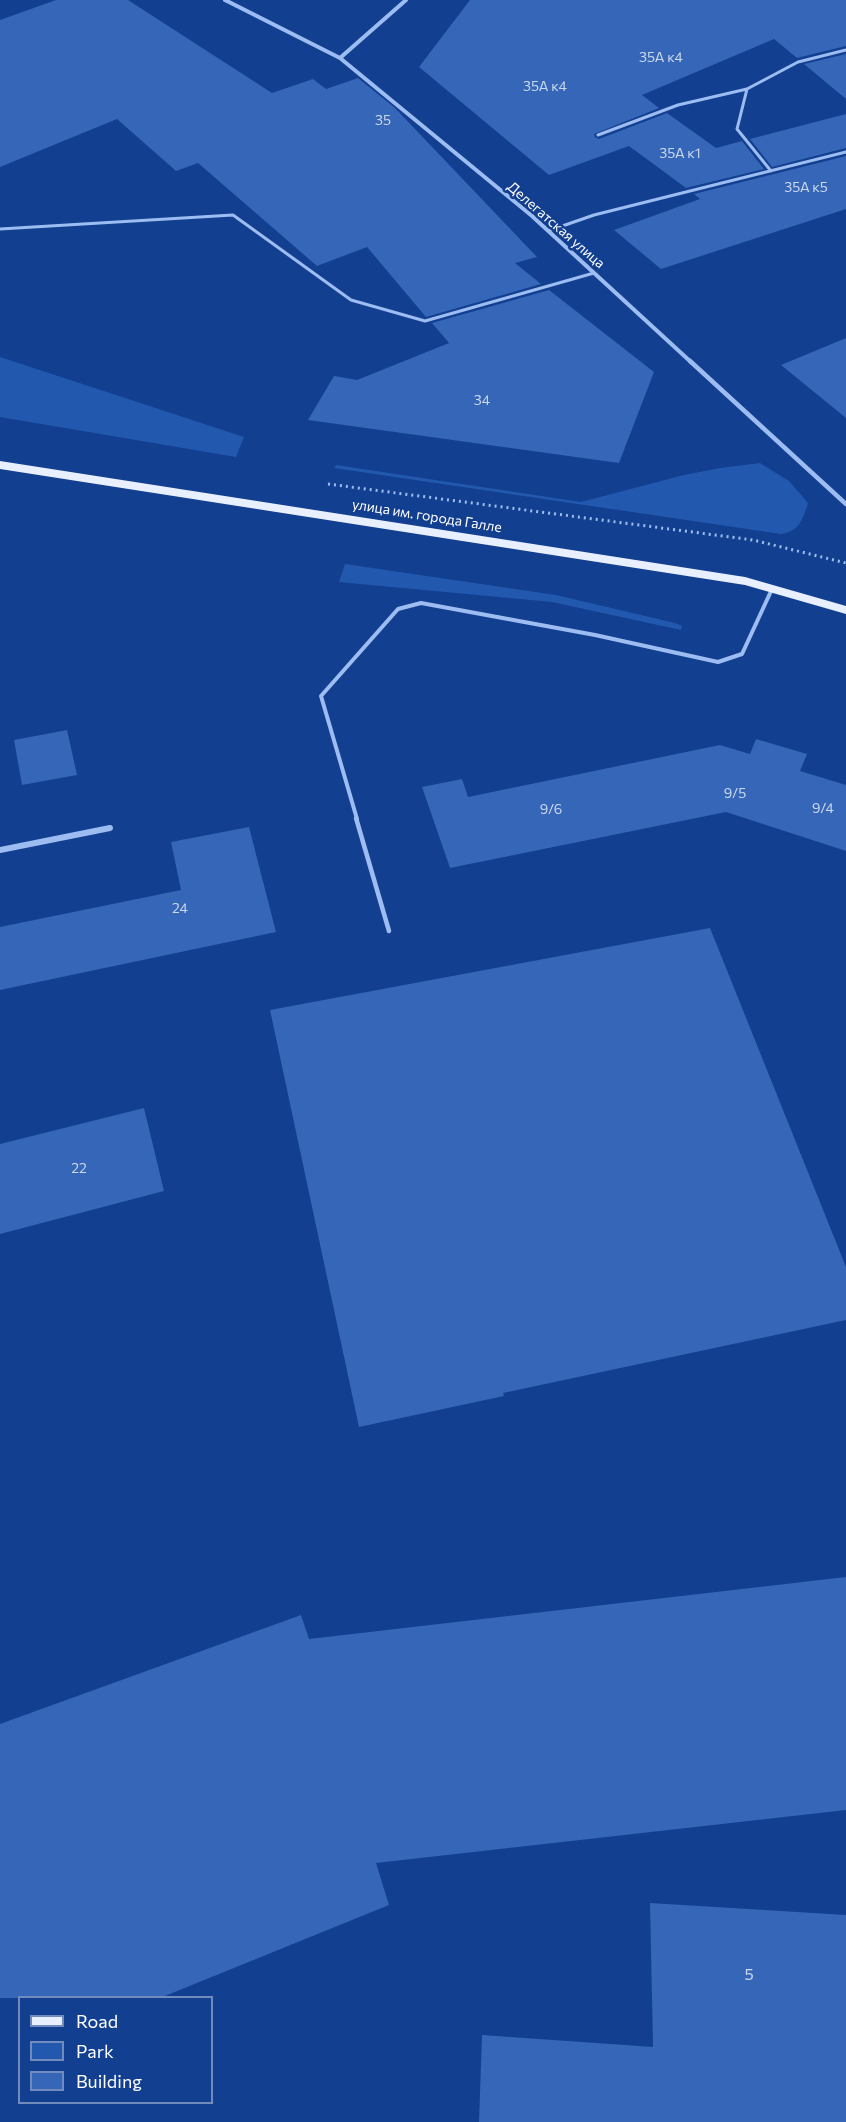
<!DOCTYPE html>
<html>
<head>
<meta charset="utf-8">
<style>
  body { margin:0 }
  #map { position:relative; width:846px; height:2122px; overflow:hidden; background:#123f90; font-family:Commissioner,sans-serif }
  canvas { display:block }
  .legend { position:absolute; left:18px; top:1996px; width:195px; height:108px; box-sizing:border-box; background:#123f90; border:2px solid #718cbc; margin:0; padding:8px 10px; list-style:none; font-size:18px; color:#fff }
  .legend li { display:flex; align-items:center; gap:12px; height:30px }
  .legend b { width:30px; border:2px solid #718cbc }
</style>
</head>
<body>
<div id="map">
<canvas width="846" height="2122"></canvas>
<ul class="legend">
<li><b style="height:8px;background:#e8efff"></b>Road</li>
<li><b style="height:16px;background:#2358af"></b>Park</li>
<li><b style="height:16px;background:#3566b7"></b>Building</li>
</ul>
</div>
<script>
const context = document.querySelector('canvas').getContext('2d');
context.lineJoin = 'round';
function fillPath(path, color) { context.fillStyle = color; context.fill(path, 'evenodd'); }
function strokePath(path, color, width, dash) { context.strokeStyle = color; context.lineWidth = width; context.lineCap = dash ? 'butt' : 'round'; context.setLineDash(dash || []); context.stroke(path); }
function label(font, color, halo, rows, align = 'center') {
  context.font = font + ' Commissioner,sans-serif'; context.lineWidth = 5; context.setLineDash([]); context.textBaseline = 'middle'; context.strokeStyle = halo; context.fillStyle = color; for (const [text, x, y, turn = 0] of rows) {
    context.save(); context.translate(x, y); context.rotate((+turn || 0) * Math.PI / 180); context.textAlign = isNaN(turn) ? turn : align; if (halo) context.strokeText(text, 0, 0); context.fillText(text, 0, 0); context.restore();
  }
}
const green = new Path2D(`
  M0,357l244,80 -8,20 -236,-40z
  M760,463l29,18 19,22c-5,16 -9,29 -27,31l-447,-66 2,-3 245,37 103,-27 36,-7z
  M345,564l211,31 119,28 7,3 -1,4 -129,-28 -213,-20z`);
const building = new Path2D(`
  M56,0h72l144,93 41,-14 13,10 32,-11 37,30 142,149 -22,6 26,21 -115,33 -59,-70 -50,19 -119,-103 -22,8 -59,-52 -117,48v-147z
  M470,0h376v46l-49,12 -23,-19 -132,56 17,13 -65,26 1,3 4,2 68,-26 49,35 26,-7 22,28 -78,19 -57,-42 -80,29 -130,-108z
  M846,54v45l-42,-35z
  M846,114v34l-74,19 -22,-28z
  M846,156v53l-185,60 -47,-39 86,-31 -6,-5z
  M549,290l105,82 -35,91 -311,-43 26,-44 23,4 92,-37 -17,-20z
  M846,338v80l-65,-53z
  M67,730l10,45 -55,10 -8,-45z
  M756,739l51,15 -7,17 46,14v66l-120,-39 -276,56 -28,-81 40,-8 6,18 252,-52 30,9z
  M249,827l27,105 -276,58v-63l181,-37 -10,-48z
  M710,928l136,339v53l-343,73 1,3 -145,31 -89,-417z
  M144,1108l20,83 -164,43v-90z
  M846,1577v233l-470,53 13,42 -229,93h-160v-274l301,-109 8,24z
  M650,1903l196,12v207h-367l3,-87 171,12z`);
const path = new Path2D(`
  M328,484l425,56 93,23`);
const laneFar2 = new Path2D(`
  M598,135l80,-30 69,-16
  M771,171l-34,-42 10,-40 51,-27 48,-12
  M0,229l233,-14 118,85 74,21 169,-48
  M548,231l46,-16 252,-63`);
const laneFar1 = new Path2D(`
  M357,819l-36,-123 77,-87 23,-6 174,32 123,27 24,-8 30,-65`);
const lane = new Path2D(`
  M356,818l33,113`);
const streetFar2 = new Path2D(`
  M225,0l115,58 192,158 160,147
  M340,58l66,-58`);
const streetFar1 = new Path2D(`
  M690,361l156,143`);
const street = new Path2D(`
  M0,850l110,-22`);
const primary = new Path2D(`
  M0,461l745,116 101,29v8l-101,-29 -745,-116z`);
const numberNames = [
  ["35А к4",661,57],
  ["35А к4",545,86],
  ["35",383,120],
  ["35А к1",680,153],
  ["35А к5",806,187],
  ["34",482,400],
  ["9/5",735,793],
  ["9/4",823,808],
  ["9/6",551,809],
  ["24",180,908],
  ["22",79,1168]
];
const farStreetnames = [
  ["Делегатская улица",556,225,41],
  ["улица им. города Галле",427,516,9]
];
const nearNumbernames = [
  ["5",749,1975]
];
fillPath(green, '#2358af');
fillPath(building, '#3566b7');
strokePath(path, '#9dbdf2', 3, [2, 4]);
strokePath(laneFar2, '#9dbdf2', 3);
strokePath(laneFar1, '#9dbdf2', 4);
strokePath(lane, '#9dbdf2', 4.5);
strokePath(streetFar2, '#9dbdf2', 4);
strokePath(streetFar1, '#9dbdf2', 4.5);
strokePath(street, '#9dbdf2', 6);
fillPath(primary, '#e8efff');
label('14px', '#ccd9ed', null, numberNames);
label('14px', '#fff', '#123f90', farStreetnames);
label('16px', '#ccd9ed', null, nearNumbernames);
</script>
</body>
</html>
